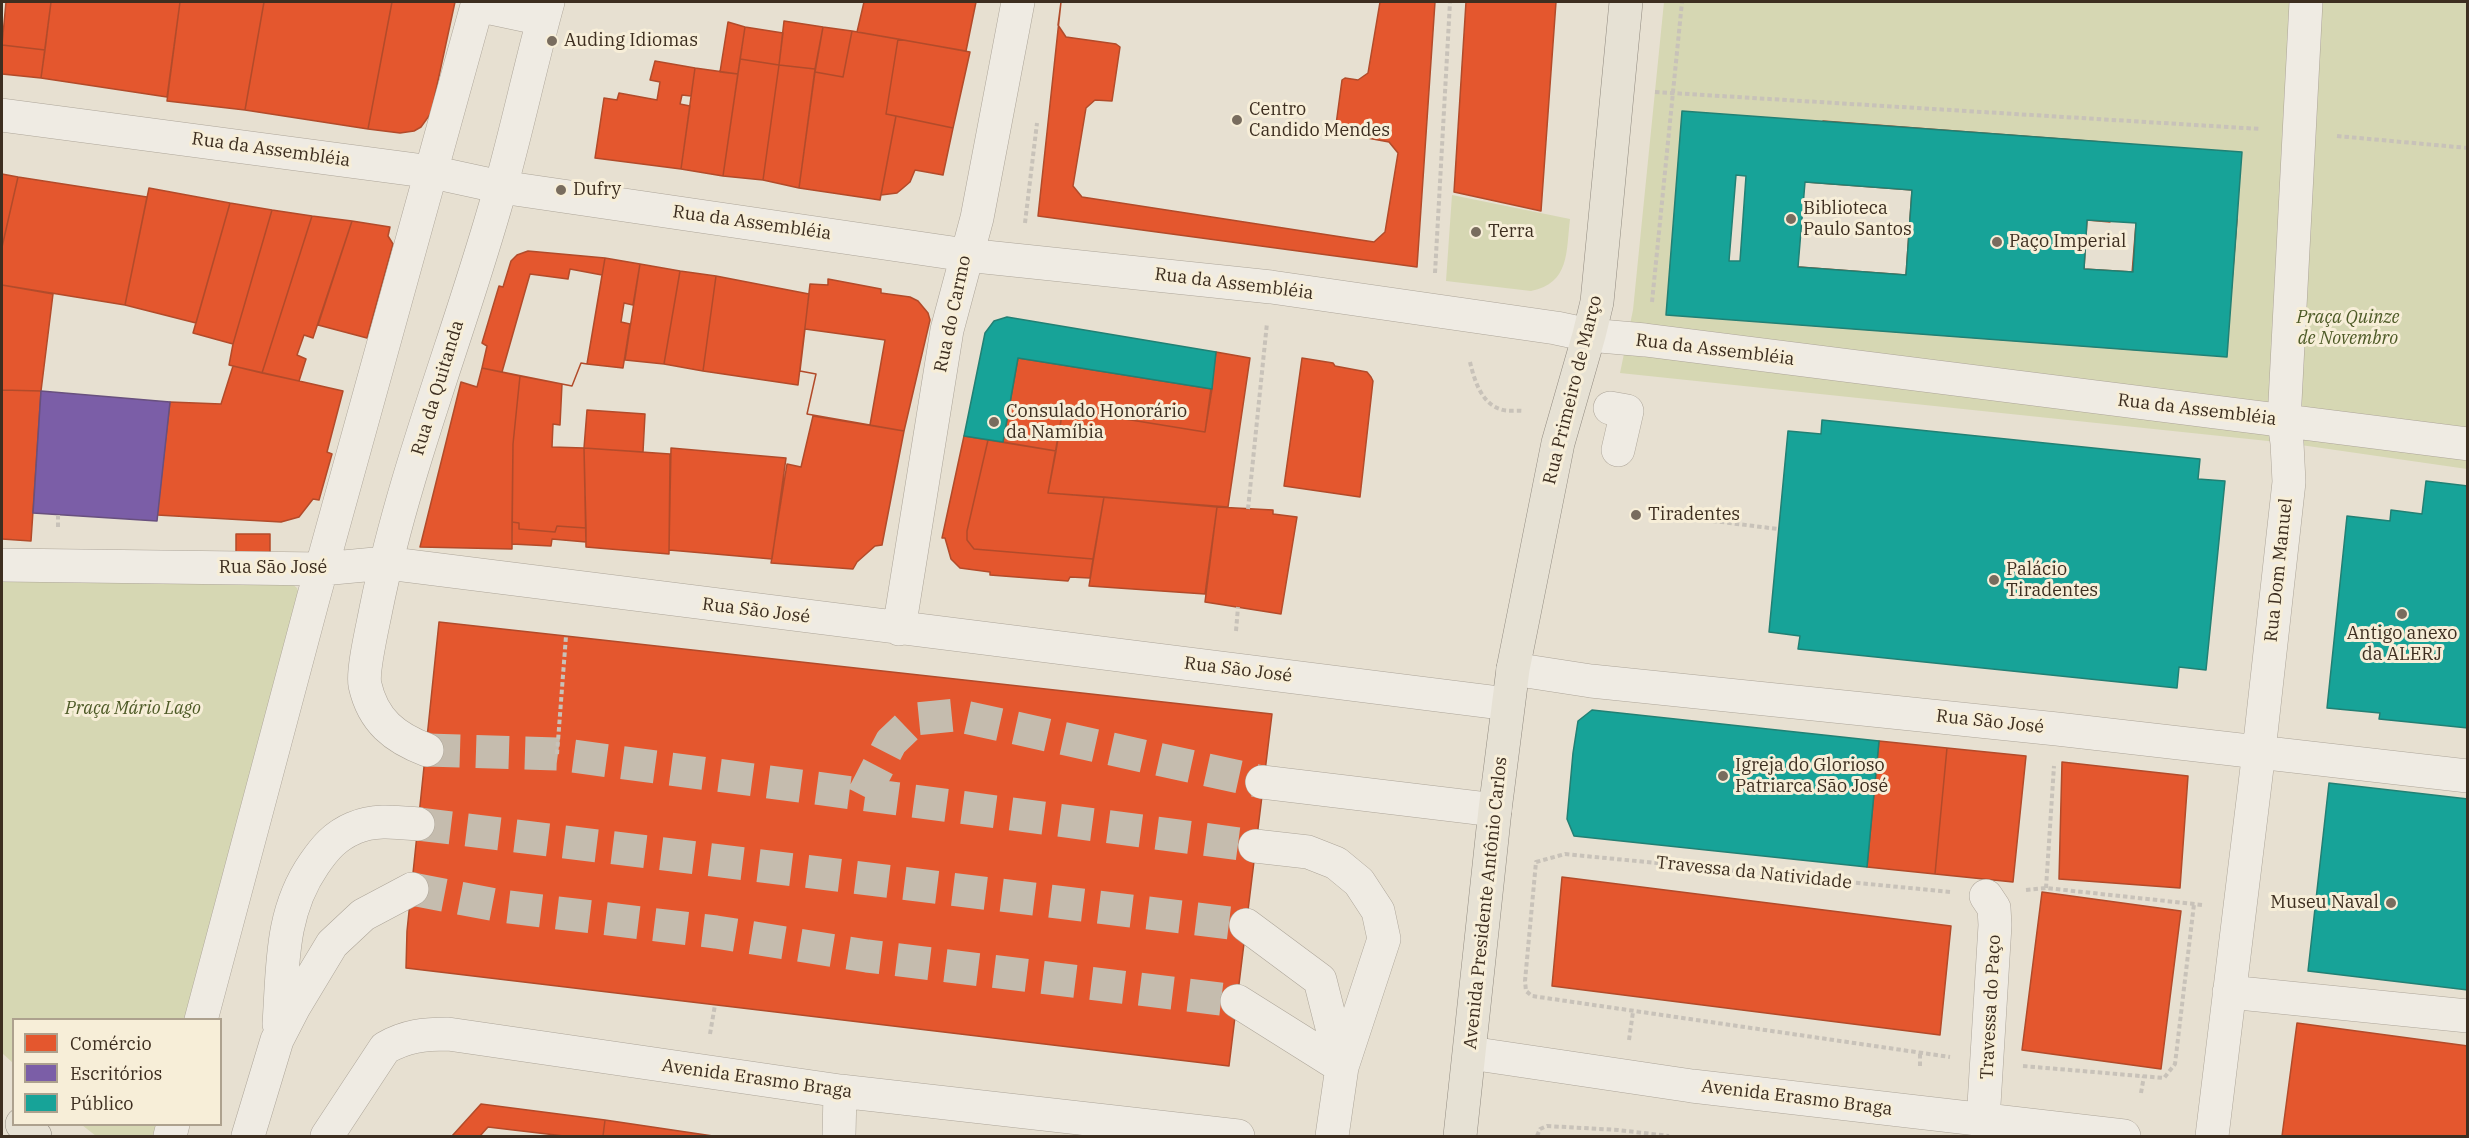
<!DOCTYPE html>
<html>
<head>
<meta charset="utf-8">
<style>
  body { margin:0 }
  #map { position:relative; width:2469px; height:1138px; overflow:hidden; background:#e7e0d1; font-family:"IBM Plex Serif",serif }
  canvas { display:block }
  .frame { position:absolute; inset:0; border:3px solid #3d2e20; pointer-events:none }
  .legend { position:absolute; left:12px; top:1018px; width:210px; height:108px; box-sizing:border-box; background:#f7eed8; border:2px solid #ada18e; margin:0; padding:8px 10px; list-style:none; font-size:18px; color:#3d2e20 }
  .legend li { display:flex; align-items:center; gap:12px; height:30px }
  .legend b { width:30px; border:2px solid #ada18e }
</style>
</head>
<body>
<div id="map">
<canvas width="2469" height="1138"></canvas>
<div class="frame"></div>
<ul class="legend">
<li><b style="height:16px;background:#e4572e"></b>Comércio</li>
<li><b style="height:16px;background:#7b5ea7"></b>Escritórios</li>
<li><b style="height:16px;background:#17a398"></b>Público</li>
</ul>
</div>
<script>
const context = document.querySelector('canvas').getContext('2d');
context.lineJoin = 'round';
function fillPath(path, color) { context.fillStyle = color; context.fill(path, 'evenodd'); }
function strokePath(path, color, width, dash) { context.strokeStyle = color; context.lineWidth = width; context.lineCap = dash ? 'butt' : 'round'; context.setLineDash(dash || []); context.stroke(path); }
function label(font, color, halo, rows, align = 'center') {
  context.font = font + ' "IBM Plex Serif",serif'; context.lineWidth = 6; context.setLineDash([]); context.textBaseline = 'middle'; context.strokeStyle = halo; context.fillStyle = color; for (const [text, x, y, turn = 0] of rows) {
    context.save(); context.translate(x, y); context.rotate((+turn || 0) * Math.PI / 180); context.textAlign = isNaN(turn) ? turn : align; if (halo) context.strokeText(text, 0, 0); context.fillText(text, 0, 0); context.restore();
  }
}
const green = new Path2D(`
  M1664,2h803v467l-180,-26 -667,-70 13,-63zM1682,111l560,41 -16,205 -560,-42z
  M1452,195l118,24c-4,33 0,64 -39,72l-85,-10z
  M2,577l288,5 7,6 3,8 -112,423 -174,1 -1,43 -11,-10z
  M82,1125h79l-6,11h-59z`);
const shops = new Path2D(`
  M6,2h45l-6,48 -43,-5z
  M51,2h129l-13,95 -126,-19z
  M180,2h84l-19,108 -78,-9z
  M264,2h128l-24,127 -123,-19z
  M392,2h63l-24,111 -10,14 -7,4 -14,2 -32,-4z
  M864,2h112l-10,49 -109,-19z
  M1061,2h374l-18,265 -379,-51z
  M1061,2h319l-12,71 -10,7 -13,-2 -3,2 -7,52 54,10 9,11 -13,79 -11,10 -292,-45 -9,-11 13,-78 9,-8 17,1 8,-54 -4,-3 -50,-7 -8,-12z
  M1466,2h90l-15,209 -87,-19z
  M784,21l39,6 -8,42 -36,-4z
  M728,22l17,5 -7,47 -18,-2z
  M745,27l38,6 -4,32 -39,-6z
  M823,27l29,4 -9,46 -28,-5z
  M852,31l46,8 -12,75 10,2 -16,84 -81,-12 16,-116 28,5z
  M898,39l72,13 -17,76 -67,-14z
  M2,45l43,5 -4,28 -39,-4z
  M740,59l39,6 -16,115 -40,-4z
  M655,61l40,7 -4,28 -9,-1 -2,9 10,2 -9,63 -86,-11 9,-60 13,2 2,-7 38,7 3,-18 -10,-2z
  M779,65l36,4 -16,119 -36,-8z
  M695,68l43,6 -15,102 -42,-7z
  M896,116l57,12 -10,47 -28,-5 -5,12 -7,6 -6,5 -16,2z
  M1823,121l292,22 -5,79 -23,-2 -3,49 49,3 -2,14 53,4 -1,22 -39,-3 -3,41 -359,-27 4,-57 120,9 6,-85 -119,-9 3,-35 25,2z
  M2,174l16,3 -16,70z
  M18,177l129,20 -22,108 -123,-20v-38z
  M149,188l81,15 -34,120 -71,-18z
  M230,203l42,7 -39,134 -40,-11z
  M272,210l40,6 -50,157 -33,-8 4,-21z
  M2137,211l100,8 -6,74 -100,-7z
  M312,216l40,5 -39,117 -9,-3 -7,20 9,4 -7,22 -37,-8z
  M352,221l38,6 -2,9 5,8 -26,94 -49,-13z
  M528,251l77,7 -18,106 -6,-1 -9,23 -90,-18 5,-22 -5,-3 17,-57 4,1 8,-26 6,-6z
  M605,258l35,6 -7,41 -9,-2 -3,19 9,2 -7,44 -36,-4z
  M640,264l40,7 -16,93 -39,-4z
  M570,269l32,6 -15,89 -6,-1 -9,23 -70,-14 28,-98 38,5z
  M680,271l36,5 -13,95 -39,-7z
  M716,276l93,18 -11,91 -95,-14z
  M828,279l53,10v4l29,4 8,4 10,12 2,7 -26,111 -97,-17 9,-40 -16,-3 10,-87 18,1z
  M2,285l51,9 -12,97 -39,-1z
  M805,329l80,11 -15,85 -63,-11 9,-40 -16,-3z
  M1216,352l34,6 -22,149 -180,-14 15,-84 142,23z
  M1018,358l194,31 -7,43 -142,-23 -7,42 -53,-9z
  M1302,358l31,5 2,3 32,6 4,5 2,4 -13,116 -76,-11z
  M233,366l110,25 -16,61 5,2 -13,46 -6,-1 -14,18 -18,5 -124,-7 13,-113 51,2z
  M482,368l38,8 -7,68 -1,105 -92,-2 41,-165 16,5z
  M520,376l42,8 -2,41 -7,-1 -1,23 32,1 2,80 -29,-2 -2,6 -36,-3v-6l-7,-1 1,-78z
  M2,390l39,1 -10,150 -29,-2z
  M587,410l58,4 -2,38 -59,-4z
  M813,416l91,15 -22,114 -7,1 -18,16 -4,7 -82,-6 16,-99 14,3z
  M964,436l24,4 -21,91v9l7,9 119,10 -3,19 -20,-1 -2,4 -78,-6v-3l-30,-4 -9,-9 -6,-21h-3z
  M988,440l68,11 -8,42 56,4 -11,62 -119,-10 -7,-9v-9z
  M584,448l86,6 -1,100 -83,-7z
  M671,448l115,10 -14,101 -103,-9z
  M1104,497l113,10 -12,87 -116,-8z
  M1217,507l56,3v4l24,3 -16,97 -76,-12z
  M512,522l7,1v6l36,3 2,-6 29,2v14l-34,-3 -1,7 -39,-2z
  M236,534h34v20h-34z
  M439,622l833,92 -43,352 -823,-98 1,-37z
  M1879,741l68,7 -12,126 -68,-7z
  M1947,748l79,8 -13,126 -78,-8z
  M2062,762l126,14 -8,112 -121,-9z
  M1562,877l389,49 -11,109 -388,-49z
  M2042,892l139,19 -20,158 -139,-19z
  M2297,1023l171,23v90h-186z
  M481,1104l124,16 -2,16h-151z
  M605,1120l108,16h-110z
  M488,1127l76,9h-84z`);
const offices = new Path2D(`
  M41,391l129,11 -13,119 -124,-8z`);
const public = new Path2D(`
  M1682,111l560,41 -15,205 -561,-42zM1736,175l10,1 -6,85h-11zM1805,182l107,8 -6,85 -108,-8zM2087,220l49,3 -3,49 -49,-3z
  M1007,317l209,35 -4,37 -194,-31 -15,84 -39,-6 21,-103 9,-12z
  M1822,420l378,39 -2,20 27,2 -19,189 -27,-3 -2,21 -379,-39 2,-13 -31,-4 19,-201 33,3z
  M2426,481l42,5v242l-89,-9 1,-6 -53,-5 20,-192 43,5 1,-11 31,4z
  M1592,710l287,31 -12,126 -293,-31 -7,-17 6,-66 5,-32z
  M2329,783l139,16v191l-160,-19z`);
const minorTunnel = new Path2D(`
  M427,750l130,4 698,92
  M863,796l28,-54 24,-23 41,-4 306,67
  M418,824l828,101
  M412,889l89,17 215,26 151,24 370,45`);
const path = new Path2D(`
  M1655,92l606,37
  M2337,136l131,12
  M1025,223l12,-100
  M1435,273l15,-271
  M1652,302l30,-300
  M1470,362c4,17 11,41 30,47 7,3 17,1 24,2
  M1248,509l19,-186
  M58,515v14
  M1705,520l73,9
  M1236,631l2,-24
  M557,754l9,-118
  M2046,888l8,-122
  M2026,890l20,-2 157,17
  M1950,892l-385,-38 -29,8 -11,119 1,10 6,5 418,61
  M710,1034l5,-29
  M1629,1040l4,-28
  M1920,1066v-14
  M2023,1066l141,12 11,-14 19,-160
  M2141,1093l3,-17
  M1537,1136l3,-7 7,-3 71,4 51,6`);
const minor = new Path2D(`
  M477,5l66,14
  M2,115l430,57 69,15 465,68 305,32 285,41 33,7 56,5 823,104
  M1610,408l17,3 -9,39
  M2,565l320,4 64,-6 1122,141
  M899,629l48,-299 30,-112 41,-216
  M1513,669l78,12 466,48 411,47
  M427,750c-32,-12 -54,-29 -62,-65 -3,-14 8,-60 11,-76 29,-144 86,-281 125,-423 17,-61 30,-123 47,-184
  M1262,782l233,28
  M1255,846l53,6 28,11 23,19 19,29 6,28 -42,128 -10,69
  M1246,925l74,55 22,87
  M2229,992l239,24
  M1237,1001l105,66
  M201,1020l112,-421 165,-597
  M279,1024c4,-57 1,-111 35,-160 11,-16 21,-28 40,-36 20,-9 42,-6 64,-4
  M1470,1053l222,33 432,50
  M1983,1121l12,-196 -1,-17 -8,-12
  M170,1136l3,-12
  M248,1136l29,-96 17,-33 38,-63 31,-29 49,-26
  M327,1136l58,-88c21,-12 39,-14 63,-14l392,57 398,45
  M839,1136l1,-45
  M2212,1136l47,-385 30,-269 -2,-39 -3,-22 22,-419`);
const major = new Path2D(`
  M22,1124l13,12
  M1460,1136l35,-326 18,-141 45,-226 31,-108 8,-33 29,-300`);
const markers = [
  [552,41,6,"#786c5e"],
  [1237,120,6,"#786c5e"],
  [561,190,6,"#786c5e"],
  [1791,219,6,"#786c5e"],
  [1476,232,6,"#786c5e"],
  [1997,242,6,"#786c5e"],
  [994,422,6,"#786c5e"],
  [1636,515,6,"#786c5e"],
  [1994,580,6,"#786c5e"],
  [2402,614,6,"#786c5e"],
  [1723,776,6,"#786c5e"],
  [2391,903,6,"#786c5e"]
];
const poiNames = [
  ["Auding Idiomas",564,41],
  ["Centro",1249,110],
  ["Candido Mendes",1249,131],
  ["Dufry",573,190],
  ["Biblioteca",1803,209],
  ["Paulo Santos",1803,230],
  ["Terra",1488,232],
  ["Paço Imperial",2009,242],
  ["Consulado Honorário",1006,412],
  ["da Namíbia",1006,433],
  ["Tiradentes",1648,515],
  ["Palácio",2006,570],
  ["Tiradentes",2006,591],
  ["Antigo anexo",2402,634,"center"],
  ["da ALERJ",2402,655,"center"],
  ["Igreja do Glorioso",1735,766],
  ["Patriarca São José",1735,787],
  ["Museu Naval",2379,903,"right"]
];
const streetNames = [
  ["Rua da Assembléia",271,150,8],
  ["Rua da Assembléia",752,223,8],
  ["Rua da Assembléia",1234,284,7],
  ["Rua do Carmo",953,314,-78],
  ["Rua da Assembléia",1715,350,7],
  ["Rua da Quitanda",438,388,-73],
  ["Rua Primeiro de Março",1573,390,-76],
  ["Rua da Assembléia",2197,410,7],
  ["Rua São José",273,568],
  ["Rua Dom Manuel",2279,570,-84],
  ["Rua São José",756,611,7],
  ["Rua São José",1238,670,7],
  ["Rua São José",1990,722,6],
  ["Travessa da Natividade",1754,873,6],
  ["Avenida Presidente Antônio Carlos",1486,903,-84],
  ["Travessa do Paço",1991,1007,-87],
  ["Avenida Erasmo Braga",757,1079,8],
  ["Avenida Erasmo Braga",1797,1098,7]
];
const parkNames = [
  ["Praça Quinze",2348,318],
  ["de Novembro",2348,339],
  ["Praça Mário Lago",133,709]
];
fillPath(green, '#d6d7b3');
fillPath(shops, '#e4572e');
strokePath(shops, '#b24b2a', 1.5);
fillPath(offices, '#7b5ea7');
strokePath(offices, '#68507e', 1.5);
fillPath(public, '#17a398');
strokePath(public, '#228074', 1.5);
strokePath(minorTunnel, '#c5bcae', 33, [33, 16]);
strokePath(minor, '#ada599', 34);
strokePath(major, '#928b80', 34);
strokePath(path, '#c8c2b9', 4, [4.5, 3]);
strokePath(minor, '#efebe3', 33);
strokePath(major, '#e6e1d4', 33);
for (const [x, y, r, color] of markers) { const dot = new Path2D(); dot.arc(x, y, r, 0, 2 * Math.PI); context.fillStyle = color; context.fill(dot); strokePath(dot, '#f7eed8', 2); }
label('18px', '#3d2e20', '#f7eed8', poiNames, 'left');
label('18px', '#3d2e20', '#f7eed8', streetNames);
label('italic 18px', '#4d5a26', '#f7eed8', parkNames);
</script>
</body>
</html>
